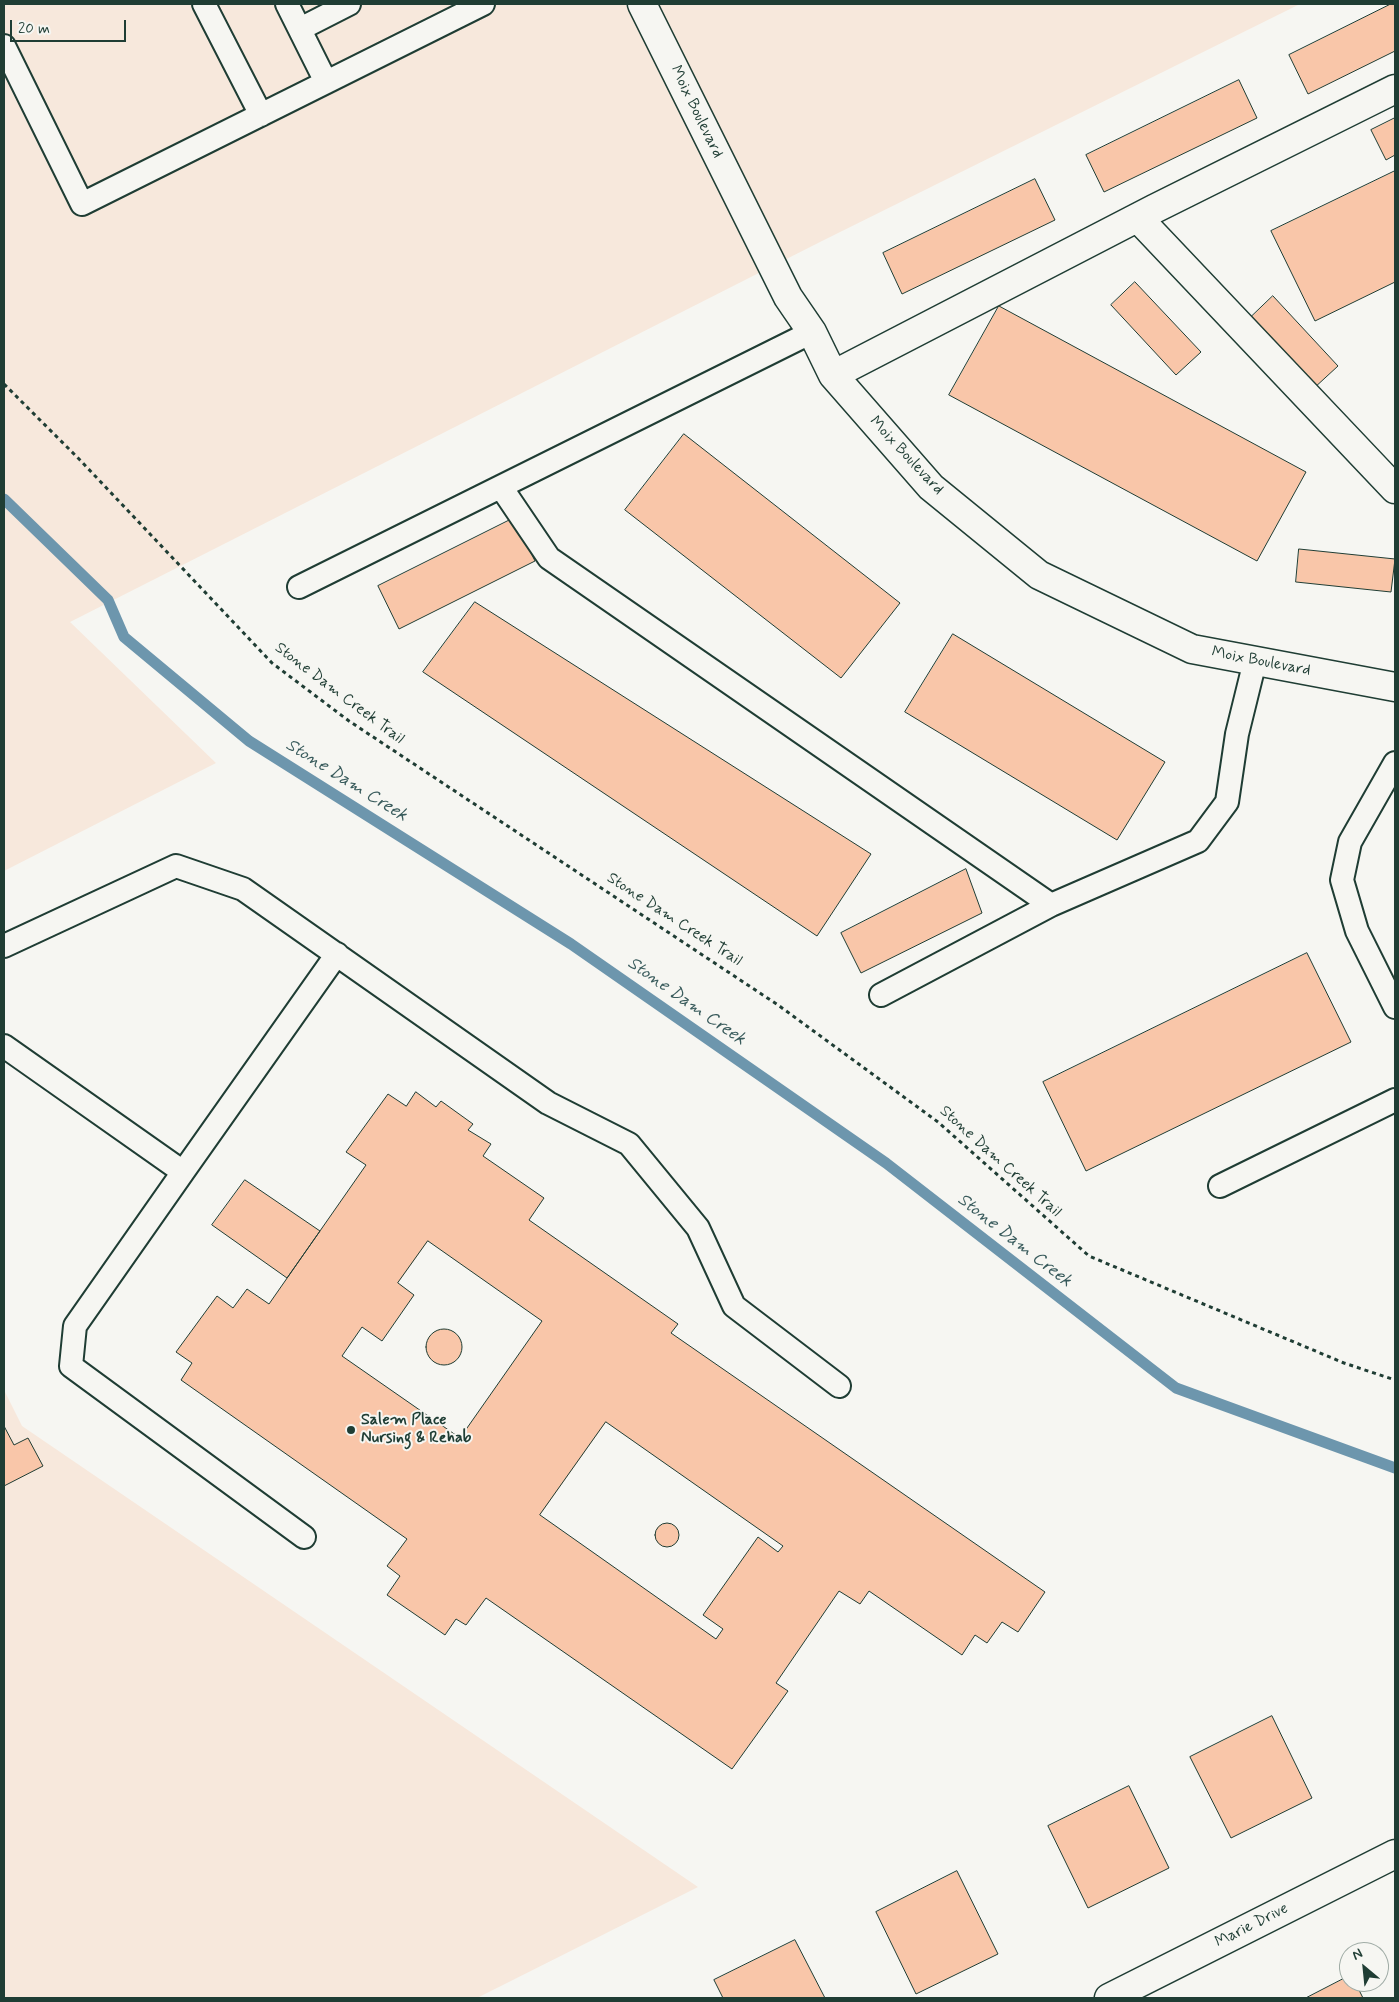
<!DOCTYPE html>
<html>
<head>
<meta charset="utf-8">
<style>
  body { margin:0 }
  #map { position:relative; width:1399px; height:2002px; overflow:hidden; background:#f6f6f2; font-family:Mynerve,sans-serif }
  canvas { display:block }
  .frame { position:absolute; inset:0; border:5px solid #1f3d34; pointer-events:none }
  .north { position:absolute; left:1339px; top:1942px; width:50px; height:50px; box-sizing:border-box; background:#f6f6f2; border:1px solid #a0aca6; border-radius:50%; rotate:332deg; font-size:14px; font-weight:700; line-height:20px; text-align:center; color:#1f3d34 }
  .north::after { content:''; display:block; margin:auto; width:18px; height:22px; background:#1f3d34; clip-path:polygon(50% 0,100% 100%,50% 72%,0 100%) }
  .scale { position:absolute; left:10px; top:20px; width:116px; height:22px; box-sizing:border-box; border:2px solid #1f3d34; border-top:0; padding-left:6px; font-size:15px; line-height:18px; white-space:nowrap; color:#1f3d34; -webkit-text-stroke:4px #f6f6f2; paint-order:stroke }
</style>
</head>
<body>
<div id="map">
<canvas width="1399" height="2002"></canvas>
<div class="frame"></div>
<div class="north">N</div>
<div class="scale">20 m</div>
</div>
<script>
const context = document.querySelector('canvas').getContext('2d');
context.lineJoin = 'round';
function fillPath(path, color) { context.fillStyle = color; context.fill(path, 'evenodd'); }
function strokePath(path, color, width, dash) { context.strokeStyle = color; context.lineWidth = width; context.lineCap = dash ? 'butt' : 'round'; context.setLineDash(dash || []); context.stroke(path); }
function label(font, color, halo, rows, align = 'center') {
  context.font = font + ' Mynerve,sans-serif'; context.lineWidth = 4; context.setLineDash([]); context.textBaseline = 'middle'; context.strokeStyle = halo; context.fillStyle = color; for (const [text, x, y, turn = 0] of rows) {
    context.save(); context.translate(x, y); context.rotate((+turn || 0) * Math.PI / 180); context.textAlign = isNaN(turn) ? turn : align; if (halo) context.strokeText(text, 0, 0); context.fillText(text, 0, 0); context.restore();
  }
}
const built = new Path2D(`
  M4,4h1296l-478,237 -752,381 146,141 -212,108z
  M4,1390l18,36 676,461 -221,111h-473z`);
const stream = new Path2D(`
  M4,499l104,101 16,37 125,104 322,203 315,219 290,225 219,80`);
const building = new Path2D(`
  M1391,4h4v47l-87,43 -19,-39z
  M1239,80l18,38 -153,74 -18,-37z
  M1395,118v37l-9,5 -15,-30z
  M1395,171v111l-80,39 -44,-90z
  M1035,179l20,41 -153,74 -19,-41z
  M1135,282l66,70 -25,23 -65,-70z
  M1273,296l65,70 -25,23 -65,-69z
  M999,306l307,166 -49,89 -308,-166z
  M684,434l216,169 -59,75 -216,-168z
  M514,518l21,43 -136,68 -21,-43z
  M1299,549l96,10 -4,33 -95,-10z
  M475,602l396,252 -54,82 -394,-264z
  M953,634l212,128 -48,78 -212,-128z
  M966,869l16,44 -121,60 -20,-40z
  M1307,953l44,89 -265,129 -43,-89z
  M416,1092l20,15 5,-6 32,23 -5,6 23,14 -8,12 61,42 -15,22 149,104 -7,9 374,259 -27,40 -16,-10 -15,21 -12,-8 -13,20 -93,-64 -9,13 -21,-13 -63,92 12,8 -56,78 -246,-171 -20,27 -10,-6 -11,16 -58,-40 13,-19 -13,-10 20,-27 -226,-159 11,-17 -16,-11 41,-56 16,12 14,-19 22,15 97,-139 -20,-13 42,-58 18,12zM428,1241l114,80 -82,117 -118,-82 20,-29 20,14 32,-46 -16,-12zM606,1422l177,124 -5,6 -20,-15 -55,78 20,14 -7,10 -176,-124z
  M245,1180l75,51 -33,47 -75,-53z
  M426 1347a18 18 0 1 1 36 0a18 18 0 1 1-36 0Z
  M4,1426l10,19 14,-7 15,28 -39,20z
  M655 1535a12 12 0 1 1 24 0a12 12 0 1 1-24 0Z
  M1272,1716l40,82 -81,40 -41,-81z
  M1129,1786l40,82 -81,40 -40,-82z
  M957,1871l41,83 -82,40 -40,-82z
  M795,1940l30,58h-102l-9,-18z
  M1349,1976v6h6l8,16h-57z`);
const path = new Path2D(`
  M4,384l76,76 192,203 77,58 429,284 160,117 151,134 255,107 51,17`);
const lane = new Path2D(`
  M204,4l57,111
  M287,4l39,78
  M300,29l49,-25
  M4,46l78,158 401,-200
  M501,487l48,71 502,347 147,-64 29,-39 10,-68 18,-73
  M299,587l513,-255
  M1395,763l-45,79 -8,38 15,51 38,76
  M4,946l172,-80 67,23 305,214 81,41 69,84 36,78 105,80
  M881,995l170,-90
  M4,1046l179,126 -108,154 -4,40 233,171
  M183,1172l154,-218
  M1220,1186l175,-86`);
const street = new Path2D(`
  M642,4l146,293 24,35 21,43 98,112 108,88 153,74 203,38
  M1138,218l257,271
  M833,375l321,-166 241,-120
  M1109,1998l286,-144`);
const markers = [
  [351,1430,5,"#1f3d34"]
];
const streetNames = [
  ["Moix Boulevard",696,112,64],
  ["Moix Boulevard",906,456,47],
  ["Moix Boulevard",1261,662,11],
  ["Stone Dam Creek Trail",339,694,37],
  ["Stone Dam Creek Trail",674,920,33],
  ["Stone Dam Creek Trail",1000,1162,42],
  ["Marie Drive",1252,1926,-27]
];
const poiNames = [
  ["Salem Place",361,1421],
  ["Nursing & Rehab",361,1439]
];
const waterNames = [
  ["Stone Dam Creek",346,781,32],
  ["Stone Dam Creek",686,1002,35],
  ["Stone Dam Creek",1014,1241,38]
];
fillPath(built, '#f7e8dc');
strokePath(stream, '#6d96ad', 11);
fillPath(building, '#f9c6a9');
strokePath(building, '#1f3d34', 1);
strokePath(lane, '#1f3d34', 26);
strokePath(street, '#1f3d34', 31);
strokePath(path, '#1f3d34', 3, [4, 4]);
strokePath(lane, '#f6f6f2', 22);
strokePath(street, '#f6f6f2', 28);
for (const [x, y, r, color] of markers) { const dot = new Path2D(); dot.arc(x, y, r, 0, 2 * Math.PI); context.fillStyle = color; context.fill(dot); strokePath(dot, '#f6f6f2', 2); }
label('16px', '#1f3d34', '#f6f6f2', streetNames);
label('bold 16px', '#1f3d34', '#f6f6f2', poiNames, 'left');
label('italic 18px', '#395b5c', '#f6f6f2', waterNames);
</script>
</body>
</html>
